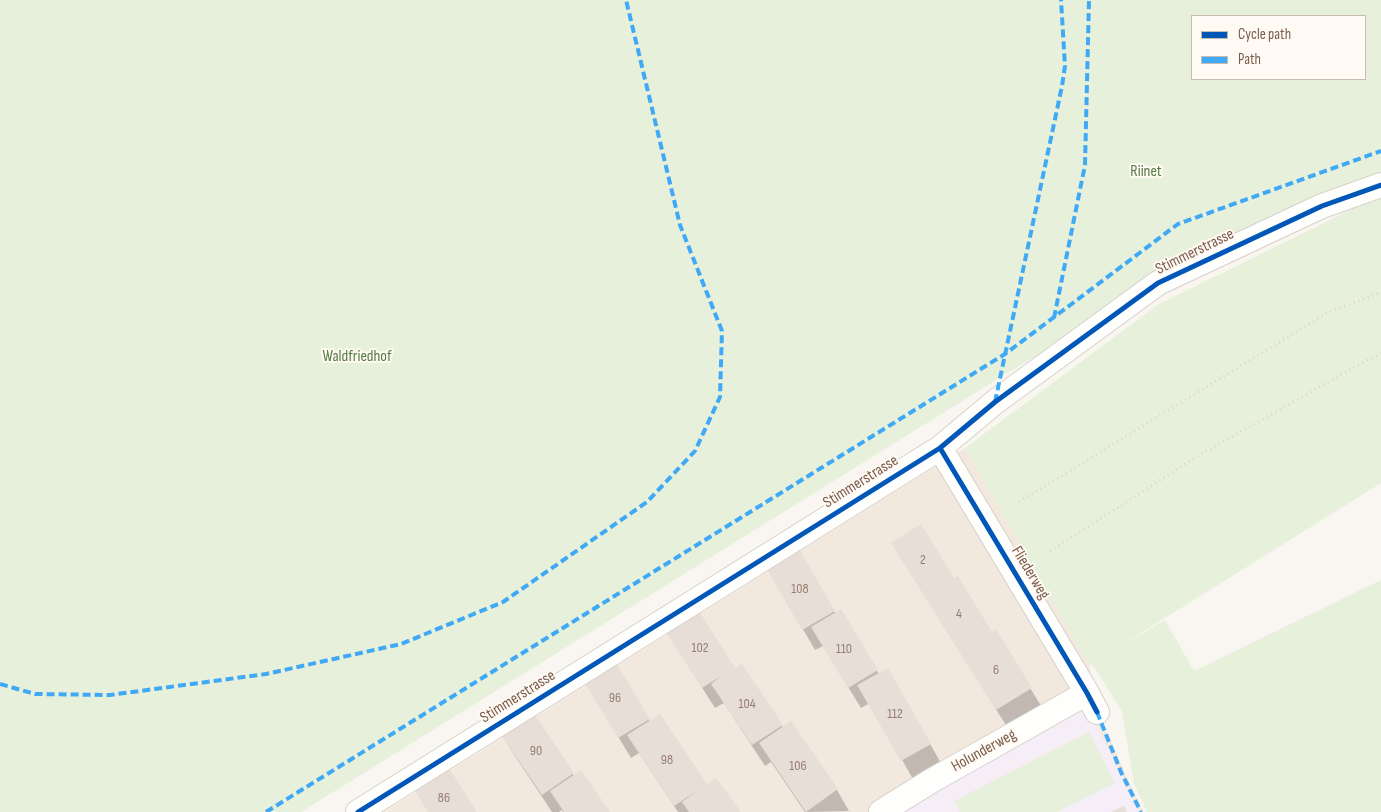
<!DOCTYPE html>
<html>
<head>
<meta charset="utf-8">
<style>
  body { margin:0 }
  #map { position:relative; width:1381px; height:812px; overflow:hidden; background:#f9f5f0; font-family:"Sofia Sans Condensed",sans-serif }
  canvas { display:block }
  .legend { position:absolute; left:1191px; top:15px; width:175px; height:65px; box-sizing:border-box; background:#fffaf3; border:1px solid #cabbb1; margin:0; padding:6px 9px; list-style:none; font-size:15px; color:#7a5c4d }
  .legend li { display:flex; align-items:center; gap:10px; height:25px }
  .legend b { width:25px; border:1px solid #cabbb1 }
</style>
</head>
<body>
<div id="map">
<canvas width="1381" height="812"></canvas>
<ul class="legend">
<li><b style="height:6px;background:#0057b8"></b>Cycle path</li>
<li><b style="height:6px;background:#3fa9f5"></b>Path</li>
</ul>
</div>
<script>
const context = document.querySelector('canvas').getContext('2d');
context.lineJoin = 'round';
function fillPath(path, color) { context.fillStyle = color; context.fill(path, 'evenodd'); }
function strokePath(path, color, width, dash) { context.strokeStyle = color; context.lineWidth = width; context.lineCap = dash ? 'butt' : 'round'; context.setLineDash(dash || []); context.stroke(path); }
function label(font, color, halo, rows, align = 'center') {
  context.font = font + ' "Sofia Sans Condensed",sans-serif'; context.lineWidth = 4; context.setLineDash([]); context.textBaseline = 'middle'; context.strokeStyle = halo; context.fillStyle = color; for (const [text, x, y, turn = 0] of rows) {
    context.save(); context.translate(x, y); context.rotate((+turn || 0) * Math.PI / 180); context.textAlign = isNaN(turn) ? turn : align; if (halo) context.strokeText(text, 0, 0); context.fillText(text, 0, 0); context.restore();
  }
}
const residential = new Path2D(`
  M965,448l124,217 8,47 46,100h-759z`);
const education = new Path2D(`
  M1088,707l51,105h-244l45,-28z`);
const green = new Path2D(`
  M0,0h1381v185l-223,98 -162,97 -695,432h-301zM1192,16h173v63h-173z
  M1381,195v288l-272,170 56,-33 29,51 187,-91v232h-234l-13,-28 -12,-73 -30,-47 -3,1 -124,-217 194,-144z
  M1089,732l26,51 -58,29h-97l-6,-11z`);
const shadow = new Path2D(`
  M798,549l38,65 4,-3 39,63 9,-5 54,96 -28,16 -44,-78 -9,5 -38,-62 -8,4 -48,-83z
  M954,580l38,53 3,-2 48,78 -34,21 -70,-112z
  M678,650l57,20 6,-5 42,63 7,-5 47,67 12,21 -44,1 -34,-50 -6,4 -41,-63 -9,5z
  M613,660l37,62 56,64 33,26h-61l-39,-59 -8,5 -36,-60z
  M529,709l45,67 35,36h-46l-1,-2 -3,2h-7l-41,-62 -12,-20z`);
const building = new Path2D(`
  M921,524l33,54 4,-2 34,56 4,-3 36,59 -36,22 -105,-167z
  M798,547l37,64 -33,19 -37,-64z
  M697,608l38,60 7,-4 41,61 -31,20 -41,-61 10,-8 -19,12 -38,-59z
  M841,609l37,61 -30,18 -37,-61z
  M613,658l37,61 -32,19 -37,-61z
  M888,668l43,76 -30,17 -44,-76z
  M530,708l44,65 -32,22 -45,-66z
  M660,714l47,70 9,-6 25,34h-52l-7,-10 15,-11 -23,15 -47,-71z
  M791,721l47,68 -32,23 -47,-69z
  M445,762l32,50h-49l-17,-28z
  M581,770l29,42h-46l-14,-21z
  M1124,806l3,6h-16z`);
const path = new Path2D(`
  M1019,502l308,-189 54,-21
  M1050,551l146,-94 173,-98 12,-5`);
const street = new Path2D(`
  M940,448l147,245 10,19
  M358,812l582,-364 55,-46 163,-119 164,-77 59,-21
  M881,812l50,-31 156,-88`);
const quiet = new Path2D(`
  M1054,318l31,-153 4,-165
  M995,402l67,-316 3,-20 -4,-66
  M0,684l35,10 75,1 156,-21 135,-30 102,-42 144,-100 48,-51 25,-54 2,-66 -42,-106 -54,-225
  M1097,712l24,60 20,40
  M266,812l739,-458 173,-130 203,-73`);
const cycleway = new Path2D(`
  M940,448l147,245 10,19
  M358,812l582,-364 55,-46 163,-119 164,-77 59,-21`);
const numberNames = [
  ["2",923,560],
  ["108",800,589],
  ["4",959,614],
  ["102",700,648],
  ["110",844,649],
  ["6",996,670],
  ["96",615,698],
  ["104",747,704],
  ["112",895,714],
  ["90",536,751],
  ["98",667,760],
  ["106",798,766],
  ["86",444,798]
];
const parkNames = [
  ["Riinet",1146,172],
  ["Waldfriedhof",357,357]
];
const streetNames = [
  ["Stimmerstrasse",1195,252,-26],
  ["Stimmerstrasse",861,482,-32],
  ["Fliederweg",1030,573,59],
  ["Stimmerstrasse",518,697,-32],
  ["Holunderweg",984,751,-29]
];
fillPath(residential, '#f2e8de');
fillPath(education, '#f6eef6');
fillPath(green, '#e7f0db');
fillPath(shadow, '#0003');
fillPath(building, '#e6ded7');
strokePath(street, '#d7d1cb', 26);
strokePath(path, '#dcd5d0', 3, [1, 4]);
strokePath(street, '#fefefd', 24);
strokePath(quiet, '#3fa9f5', 4, [8, 4]);
strokePath(cycleway, '#0057b8', 5);
label('14px', '#977e72', null, numberNames);
label('16px', '#537a41', '#fffaf3', parkNames);
label('16px', '#7a5c4d', '#fffaf3', streetNames);
</script>
</body>
</html>
